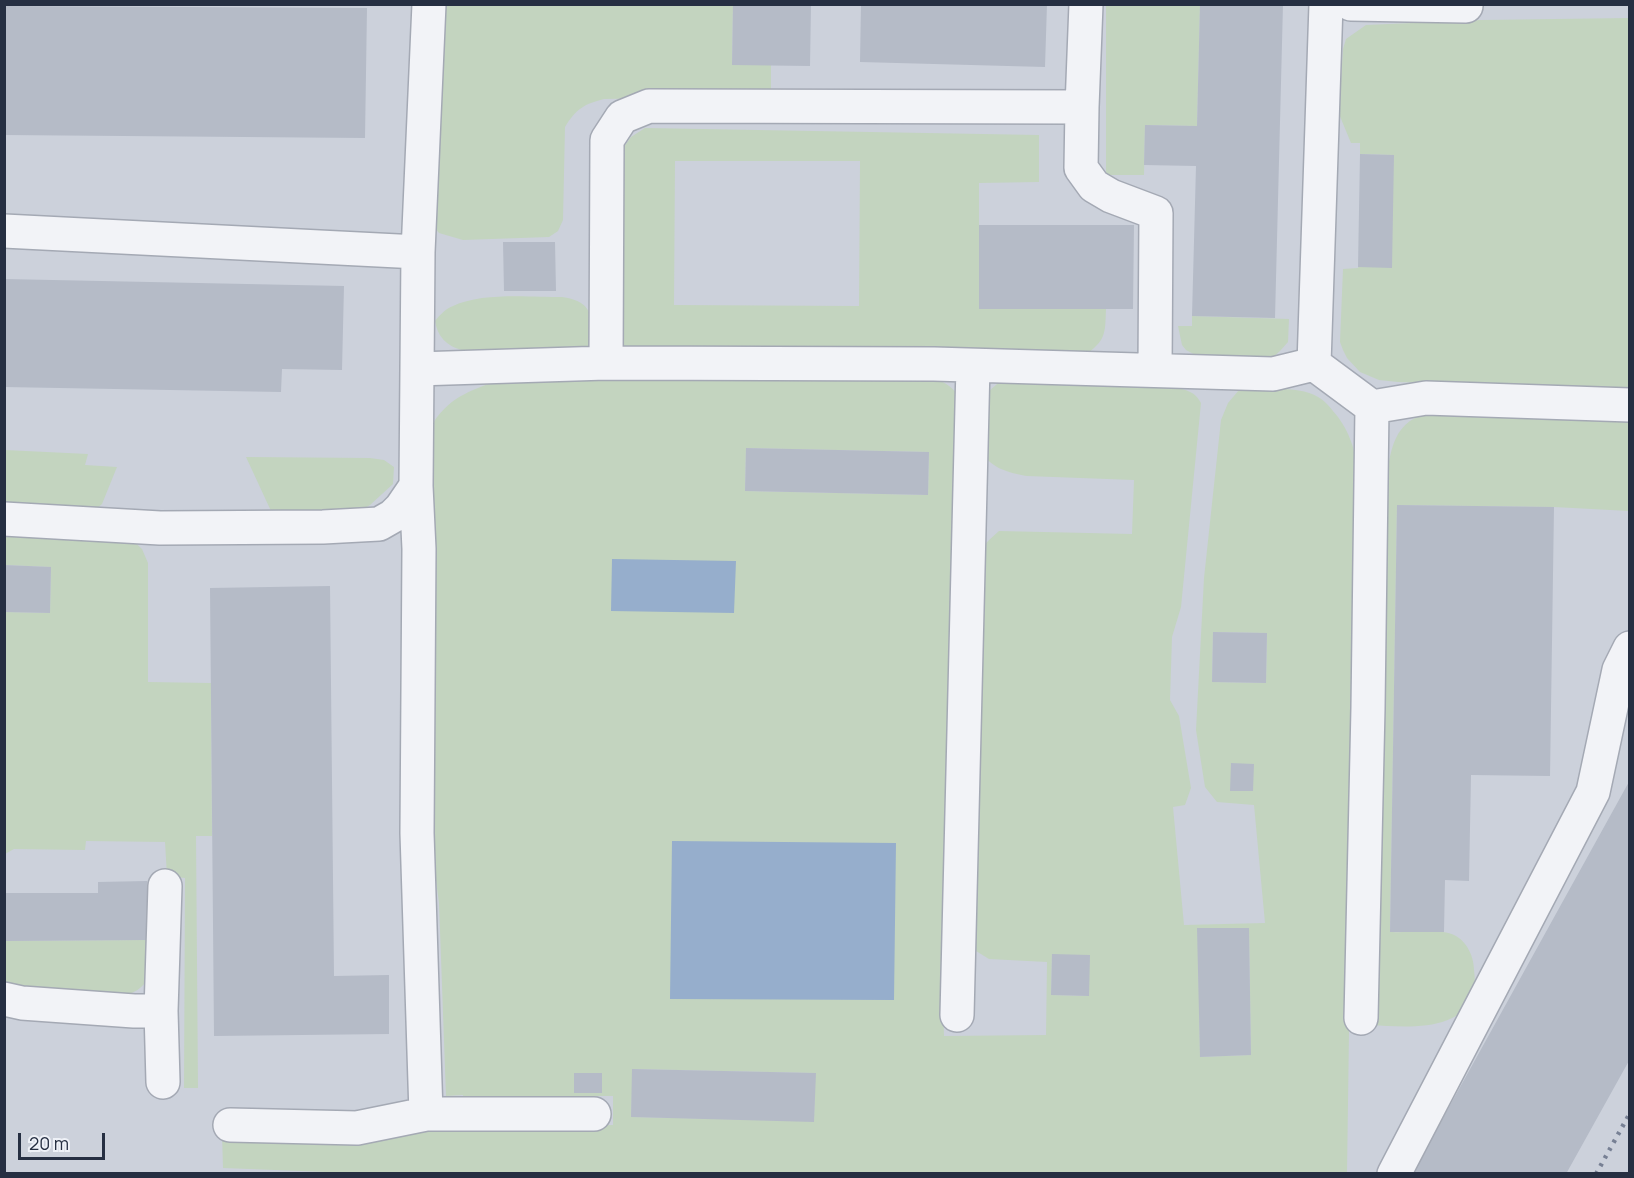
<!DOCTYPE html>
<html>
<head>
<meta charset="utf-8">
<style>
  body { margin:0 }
  #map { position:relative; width:1634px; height:1178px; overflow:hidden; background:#dfe2e9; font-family:Manrope,sans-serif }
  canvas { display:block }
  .frame { position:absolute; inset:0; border:6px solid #262f42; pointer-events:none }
  .scale { position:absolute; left:18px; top:1133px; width:87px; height:27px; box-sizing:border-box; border:3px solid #262f42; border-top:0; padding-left:8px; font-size:18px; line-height:21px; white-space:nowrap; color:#262f42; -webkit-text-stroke:4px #eef1f7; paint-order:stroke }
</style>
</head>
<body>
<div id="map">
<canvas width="1634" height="1178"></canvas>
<div class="frame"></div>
<div class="scale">20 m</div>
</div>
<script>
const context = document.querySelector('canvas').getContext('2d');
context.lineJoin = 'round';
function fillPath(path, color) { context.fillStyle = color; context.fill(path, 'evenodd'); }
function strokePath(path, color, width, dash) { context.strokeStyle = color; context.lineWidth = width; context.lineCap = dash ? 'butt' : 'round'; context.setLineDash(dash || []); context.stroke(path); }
const built = new Path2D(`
  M5,5h1624v1168h-1624z`);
const green = new Path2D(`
  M436,5h297l-1,60h39v31l-167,3c-20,5 -28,10 -39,28l-2,93 -5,11 -9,6 -86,3 -24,-7 -11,-13z
  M1106,5h94l-3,121 -52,-1 -1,50h-38z
  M1629,18v372l-231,-8 -19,-2 -19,-8 -13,-14 -4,-8 -3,-8 3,-73 15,-1 36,-113 -34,-1v-11h-9l-12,-29 4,-65 3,-10 20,-14 115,-5z
  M645,128l394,7v47l-60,1v125l127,1c-1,26 0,31 -22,47l-457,-6 -9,-14v-181l13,-18zM675,161h185l-1,145 -185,-1z
  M562,297c27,4 28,14 34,37l-9,16 -122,1c-16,-4 -27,-12 -30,-30 5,-6 10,-12 18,-15 28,-14 77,-9 109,-9z
  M1192,316l97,3 -1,23 -8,9 -9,8 -70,-1 -15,-8 -4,-5 -4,-19h14z
  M505,378l430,1c12,4 19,9 25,20l-17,603 1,34 102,-1 1,-73 -58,-3 -13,-8 -9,-14 14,-387 7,-9 11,-10 133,3 2,-54 -107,-4c-17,-3 -40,-8 -46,-28 -1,-7 1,-17 1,-24 0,-25 0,-28 20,-44l180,9c10,3 14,5 19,14l-20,204 -9,30 -2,63 9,16 12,72 -6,17 -12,2 11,118 81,-2 -11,-118 -37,-3 -12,-15 -9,-57 8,-152 17,-158 7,-17 11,-13c22,0 60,-5 79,7 9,5 14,13 20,20 11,15 16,30 19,48l-10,708h-995l-129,-5 -1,-34h184l45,-4 162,-5v-29h-42l-61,15 -46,-1 -1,-15 -17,1 -7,-193 -8,-60 2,-420c18,-28 42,-34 72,-45zM746,448l183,4 -1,43 -183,-4zM1213,632l54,1 -1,50 -54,-1zM1249,928l2,127 -51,2 -2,-128zM1052,954l36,42 -37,-1zM633,1069l182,4 -1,48 -183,-4z
  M1439,413l190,1v97l-75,-4 -157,-2 -7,427c16,1 51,-4 64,3 13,6 20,22 20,35 1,7 1,16 0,23 -12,40 -71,34 -102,32l13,-531c4,-28 3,-67 35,-78 5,-3 13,-2 19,-3z
  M5,450l83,4 -3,11 32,2 -15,37 -6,5 -91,-3z
  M246,457l124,1 14,2 10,7 -1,17 -23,21 -15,9 -84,-3z
  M5,533l125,5 12,11 6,14v119l63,1 1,153h-16l2,252h-14l1,-210 -18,-2 -2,-34 -79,-1 -1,9 -71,-1 -9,5v-242l45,1 1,-46 -46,-2z
  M147,940l2,38c-7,10 -14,15 -26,18l-118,-4 -1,-51z`);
const water = new Path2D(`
  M612,559l124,2 -2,52 -123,-2z
  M672,841l224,2 -2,157 -224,-1z`);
const building = new Path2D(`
  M733,4h78l-1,62 -78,-1z
  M861,4h186l-2,63 -185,-5z
  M1200,4h83l-8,314 -83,-2 4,-150 -52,-1 1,-40 52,1z
  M4,6l363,2 -2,130 -361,-3z
  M1360,154l34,1 -2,113 -34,-1z
  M979,225h155l-1,84h-154z
  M503,242h52l1,49h-52z
  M4,279l340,7 -2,84 -60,-1 -1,23 -277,-5z
  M746,448l183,4 -1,43 -183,-4z
  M1397,505l157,2 -4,269 -79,-1 -2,106 -24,-1 -1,52h-54z
  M4,565l47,2 -1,46 -46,-1z
  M330,586l4,390 55,-1v59l-175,2 -4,-448z
  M1213,632l54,1 -1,50 -54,-1z
  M1231,763l23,1 -1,27h-23z
  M1630,780v279l-64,115h-154z
  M147,881v59l-143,1v-48h94v-11z
  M1197,928h52l2,127 -51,2z
  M1052,954l38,1 -1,41 -38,-1z
  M632,1069l184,4 -2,49 -183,-5z
  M574,1073h28v20h-28z`);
const minor = new Path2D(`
  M1351,4l115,2
  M1082,107l-1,61 13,18 17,10 45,17 -1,157
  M4,231l414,21
  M606,363l1,-223 15,-23 27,-11 433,1 4,-103
  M1314,364l12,-360
  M417,369l1,-117 11,-248
  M416,486l3,63 -2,284 9,281h168
  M4,519l156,9 163,-1 56,-3 14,-8 8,-8 15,-22 1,-117 189,-6 328,1 339,10 41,-10 58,43 54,-9 204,7
  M4,999l18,4 112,8h27
  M957,1015l16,-649
  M1361,1018l7,-310 4,-301
  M163,1082l-2,-71 4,-125
  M230,1125l127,3 69,-14
  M1394,1174l199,-382 26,-122 11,-22`);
const rail = new Path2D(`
  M1596,1174l34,-61`);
fillPath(built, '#ccd1db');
fillPath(green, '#c3d4bf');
fillPath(water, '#96aecc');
fillPath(building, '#b5bbc7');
strokePath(minor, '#a4a9b4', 36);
strokePath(minor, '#f2f3f7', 33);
strokePath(rail, '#778094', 4.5, [3, 6]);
</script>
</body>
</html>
